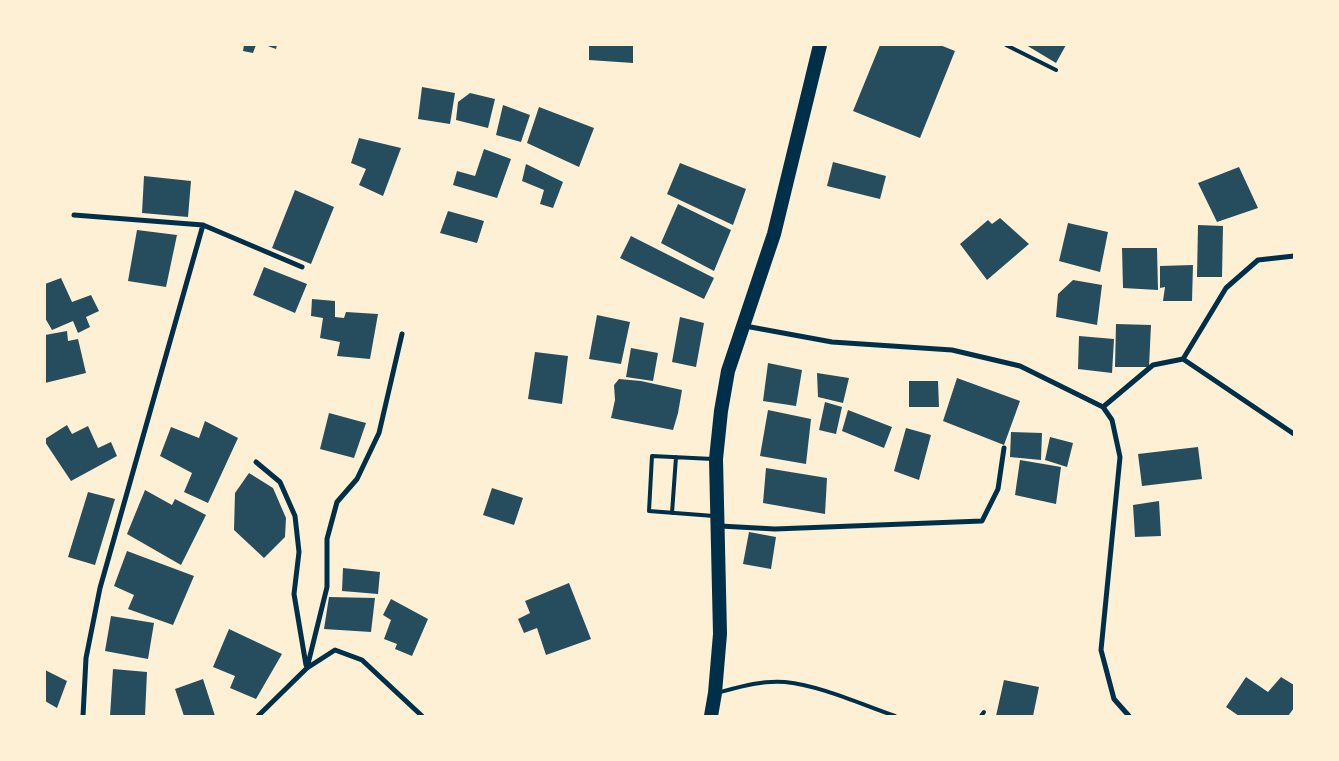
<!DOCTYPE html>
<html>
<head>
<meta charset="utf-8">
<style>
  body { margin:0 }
  #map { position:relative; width:1339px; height:761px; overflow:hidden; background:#fdf0d5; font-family:Lato,sans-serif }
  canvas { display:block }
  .frame { position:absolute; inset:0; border:46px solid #fdf0d5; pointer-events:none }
</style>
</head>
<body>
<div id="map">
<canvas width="1339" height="761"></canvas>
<div class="frame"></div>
</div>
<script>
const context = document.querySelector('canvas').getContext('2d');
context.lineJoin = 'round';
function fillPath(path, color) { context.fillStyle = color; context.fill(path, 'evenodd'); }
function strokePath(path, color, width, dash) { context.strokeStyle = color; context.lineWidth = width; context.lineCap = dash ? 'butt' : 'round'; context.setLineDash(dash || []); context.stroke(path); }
const building = new Path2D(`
  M244,45h12l-3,8 -10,-2z
  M265,45h12l-1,4z
  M589,45h44v18l-44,-3z
  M880,45h60l15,6 -35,87 -67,-27z
  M1026,45h40l-10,18z
  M422,87l33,6 -5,31 -32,-5z
  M470,93l25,6 -7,29 -32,-8 2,-18z
  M503,105l27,10 -9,27 -25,-7z
  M539,107l55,21 -15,39 -52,-24z
  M359,138l42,10 -18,48 -24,-11 7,-16 -15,-6z
  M484,149l27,10 -14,39 -44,-13 4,-14 18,5z
  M833,162l53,14 -6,23 -53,-13z
  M680,163l66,26 -13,36 -66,-31z
  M526,164l37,18 -10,26 -13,-4 4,-14 -22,-9z
  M1239,167l19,41 -41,14 -19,-39z
  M144,176l47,5 -3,36 -46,-4z
  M295,190l39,17 -23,57 -39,-16z
  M678,204l53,26 -17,41 -53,-28z
  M448,211l36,10 -7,22 -37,-10z
  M1000,218l29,26 -42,36 -27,-36 28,-24 4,4z
  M1068,223l40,9 -8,40 -41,-11z
  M1198,225l25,1 -1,51h-25z
  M137,230l40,5 -11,52 -38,-6z
  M631,236l83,42 -10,21 -84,-41z
  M1122,248h35l1,42 -35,-2z
  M1193,265l-1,36h-29l2,-14 -5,1v-22z
  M264,267l43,17 -12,29 -42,-18z
  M61,278l11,24 19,-7 8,16 -13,6 4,10 -12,6 -5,-12 -21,9 -7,-12v-34z
  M1073,280l29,5 -5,40 -41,-8 2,-23z
  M312,299l23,2v16l9,1 2,-6 32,2 -8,45 -33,-3 3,-14 -20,-4 3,-20 -12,-2z
  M597,315l33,7 -9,42 -32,-5z
  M680,317l24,6 -8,44 -24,-5z
  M1116,324l35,1 -2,42h-34z
  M67,331l1,10 10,-2 8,34 -41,10v-48z
  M1079,336l35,3 -2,34 -34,-4z
  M631,348l27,5 -5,28 -27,-4z
  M535,352l33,4 -6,48 -34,-5z
  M768,363l34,7 -6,36 -33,-5z
  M817,373l32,5 -6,25 -25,-6z
  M957,378l63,23 -16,44 -61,-24z
  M619,379l22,2 41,9 -4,23 -5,17 -62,-12 4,-18 -1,-15z
  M909,381h29l1,26h-30z
  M825,402l17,5 -6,27 -17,-4z
  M768,410l43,9 -5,45 -46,-8z
  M848,410l44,17 -8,21 -42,-17z
  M329,413l37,10 -12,35 -34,-9z
  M205,421l33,17 -30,65 -24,-11 8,-19 -32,-17 11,-29 28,11z
  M67,425l5,9 16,-8 10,22 13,-6 6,14 -46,25 -26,-39v-3z
  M906,428l25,7 -12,45 -25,-9z
  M1011,432l31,1 -1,27 -31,-3z
  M1050,437l23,6 -6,24 -22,-7z
  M1198,447l4,32 -60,7 -4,-32z
  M1020,460l41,7 -5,37 -41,-9z
  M766,468l61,10 -2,36 -62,-11z
  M249,473l24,15 13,30 -1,19 -21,21 -30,-28 1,-37z
  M492,488l31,10 -9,27 -31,-10z
  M145,490l27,15 3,-6 31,16 -25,50 -54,-31z
  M88,492l27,7 -20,66 -27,-8z
  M1159,501l2,35 -26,1 -2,-32z
  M749,532l27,5 -5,32 -28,-5z
  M127,551l67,25 -21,49 -45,-16 6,-14 -20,-9z
  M343,568l37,4 -2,22 -36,-3z
  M569,583l22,56 -45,16 -9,-27 -13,5 -6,-14 12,-6 -5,-12z
  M329,597l46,1 -4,34 -47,-3z
  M391,599l37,20 -16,37 -17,-7 2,-5 -13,-5 7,-19 -8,-5z
  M111,616l43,7 -6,36 -43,-8z
  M229,629l53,25 -26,45 -26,-11 5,-12 -22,-9z
  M113,669l34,3 -2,44h-35z
  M45,670l22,11 -10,27 -12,-7z
  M1246,677l22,15 13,-15 13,8v23l-6,8h-49l-13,-9z
  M203,679l12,37h-31l-9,-27z
  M1004,680l35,7 -6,29h-37z`);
const service = new Path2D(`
  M1006,45l50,25
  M713,459l-61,-3 -3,55 65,5
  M672,513l4,-56
  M717,693c22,-6 45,-13 68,-11 37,4 75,22 110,34
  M981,716l3,-4`);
const minor = new Path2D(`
  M74,215l129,10 -103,363 -14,70 -3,58
  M203,225l99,42
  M745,326l87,16 120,8 68,16 83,41 9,13 8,37 -19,193 13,49 15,17
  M1183,359l111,75
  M1103,407l50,-42 30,-6 43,-71 32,-28 36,-4
  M256,462l24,20 15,34 4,36 -5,42 12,71
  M720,526l55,3 207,-8 16,-32 6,-41
  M307,668l20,-81v-48l10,-37 20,-23 22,-46 23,-99
  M258,716l49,-48 28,-18 27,10 60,56`);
const trunk = new Path2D(`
  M711,716l4,-23 5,-59 -4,-175 5,-48 7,-40 46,-137 46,-189`);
fillPath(building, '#264d5e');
strokePath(service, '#003049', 4);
strokePath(minor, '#003049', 5);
strokePath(trunk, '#003049', 14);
</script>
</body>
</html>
